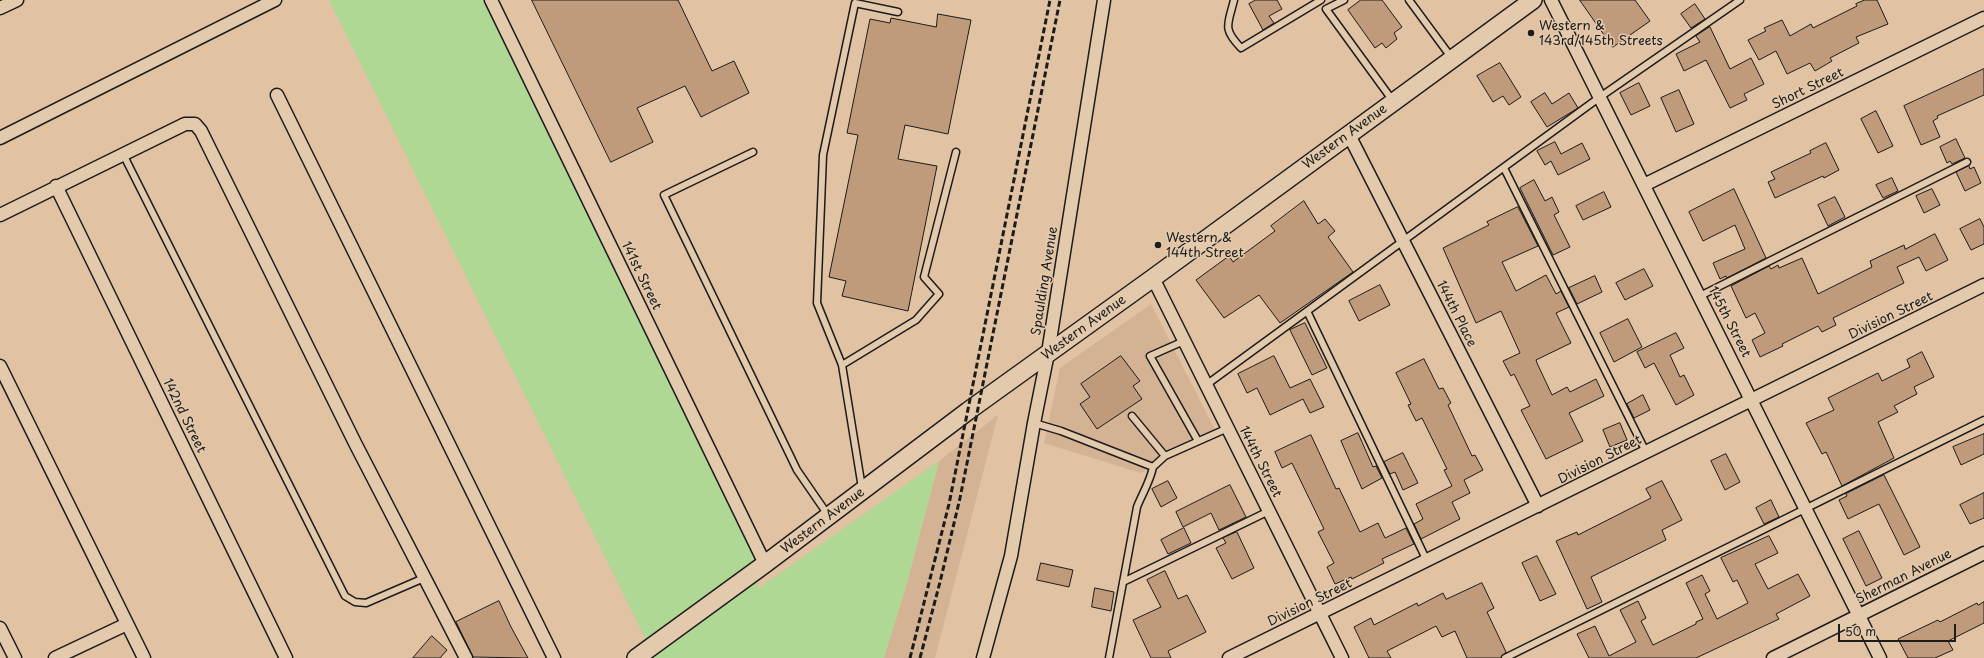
<!DOCTYPE html>
<html>
<head>
<meta charset="utf-8">
<style>
  body { margin:0 }
  #map { position:relative; width:1984px; height:658px; overflow:hidden; background:#e1c2a2; font-family:"Playpen Sans",sans-serif }
  canvas { display:block }
  .scale { position:absolute; left:1838px; top:624px; width:118px; height:18px; box-sizing:border-box; border:2px solid #1c1c1c; border-top:0; padding-left:5px; font-size:12px; line-height:14px; white-space:nowrap; color:#1c1c1c; -webkit-text-stroke:3px #e4caac; paint-order:stroke }
</style>
</head>
<body>
<div id="map">
<canvas width="1984" height="658"></canvas>
<div class="scale">50 m</div>
</div>
<script>
const context = document.querySelector('canvas').getContext('2d');
context.lineJoin = 'round';
function fillPath(path, color) { context.fillStyle = color; context.fill(path, 'evenodd'); }
function strokePath(path, color, width, dash) { context.strokeStyle = color; context.lineWidth = width; context.lineCap = dash ? 'butt' : 'round'; context.setLineDash(dash || []); context.stroke(path); }
function label(font, color, halo, rows, align = 'center') {
  context.font = font + ' "Playpen Sans",sans-serif'; context.lineWidth = 3; context.setLineDash([]); context.textBaseline = 'middle'; context.strokeStyle = halo; context.fillStyle = color; for (const [text, x, y, turn = 0] of rows) {
    context.save(); context.translate(x, y); context.rotate((+turn || 0) * Math.PI / 180); context.textAlign = isNaN(turn) ? turn : align; if (halo) context.strokeText(text, 0, 0); context.fillText(text, 0, 0); context.restore();
  }
}
const built = new Path2D(`
  M1151,304l65,128 -75,41 -97,-30 16,-75z
  M998,415l-63,243h-51l23,-75 32,-122z`);
const green = new Path2D(`
  M329,0h162l274,564 -9,26 183,-129 -32,122 -23,75h-229z`);
const building = new Path2D(`
  M532,0h146l34,71 22,-10 15,32 -48,24 -16,-31 -48,22 16,34 -42,20z
  M1256,0h21l5,9 -13,7 5,7 -11,7 -14,-26z
  M1361,0h21l20,27 -8,6 3,6 -11,9 -4,-5 -7,5 -27,-38z
  M1580,0h55l15,21 -37,26z
  M1865,0h12l11,24 -32,13 3,6 -29,15 2,3 -17,10 -5,-8 -23,11 -11,-23 -17,9 -11,-20 18,-9 -2,-3 18,-8 8,16 21,-12 2,4 44,-22 -1,-2z
  M1695,4l10,15 -14,9 -10,-14z
  M938,14l33,6 -23,114 -43,-9 -7,34 39,7 -29,145 -66,-15 4,-15 -17,-4 29,-142 -11,-2 23,-114 20,4 1,-5 45,9z
  M1710,27l20,42 21,-11 13,26 -20,10 3,6 -17,8 -24,-48 -22,11 -8,-17 24,-12 -4,-6z
  M1500,63l21,34 -12,8 -6,-9 -10,6 -16,-26z
  M1984,69v26l-47,21 1,2 -5,3 7,16 -19,8 -17,-39z
  M1639,83l11,23 -19,9 -11,-22z
  M1679,90l15,34 -18,8 -15,-34z
  M1545,93l7,11 17,-11 9,15 -31,19 -16,-25z
  M1876,111l17,35 -15,7 -17,-34z
  M1956,139l9,19 -13,6 -2,-3 -3,2 -7,-16z
  M1555,142l6,12 21,-11 8,16 -32,16 -7,-14 -6,4 -8,-14z
  M1826,143l13,27 -15,8 -1,-2 -48,22 -7,-16 7,-3 -4,-7 40,-19 -1,-2z
  M1969,166l1,3 4,-2 7,16 -16,8 -9,-19z
  M1892,178l6,13 -15,7 -7,-13z
  M1534,180l11,21 7,-4 7,15 -5,3 16,32 -17,8 -33,-67z
  M1734,189l32,69 -39,20 -1,-2 -6,3 -7,-16 32,-14 -10,-24 -32,16 -14,-29z
  M1932,189l8,16 -16,8 -8,-17z
  M1604,192l7,15 -28,13 -7,-14z
  M1835,197l10,20 -17,9 -10,-21z
  M1304,201l14,23 7,-5 10,12 -7,6 25,35 -73,51 -21,-28 -35,23 -28,-38 33,-24 4,6 42,-31 -4,-5z
  M1518,207l20,39 -36,16 14,29 30,-16 10,19 5,-3 8,16 -13,6 15,30 -35,17 1,3 15,32 15,-8 3,5 26,-13 8,17 -35,17 14,28 -37,18 -25,-49 9,-4 -16,-32 -3,2 -8,-15 17,-8 -19,-42 -25,12 -33,-75 46,-23 -2,-3z
  M1980,219l4,8v17l-13,6 -11,-21z
  M1935,234l13,26 -22,11 -7,-14 -22,10 7,16 -71,35 3,7 -14,7 -4,-6 -36,18 1,2 -23,11 -8,-17 13,-7 -10,-20 -9,5 -15,-32 38,-20 2,3 7,-4 1,3 23,-10 16,36 54,-27 -2,-6 34,-16 1,4z
  M1644,269l9,17 -28,14 -9,-17z
  M1595,276l7,16 -25,12 -8,-16z
  M1380,285l10,20 -31,16 -10,-20z
  M1628,319l14,28 -28,15 -14,-29z
  M1305,323l22,45 -15,7 -22,-45z
  M1676,333l8,15 -14,7 10,22 4,-2 10,20 -18,10 -22,-42 -9,5 -8,-16z
  M1922,352l12,25 -20,10 3,7 -23,12 4,6 -20,10 16,36 -52,28 -16,-34 -4,2 -16,-31 28,-13 -6,-12 50,-25 4,8 28,-14 -3,-7z
  M1121,356l19,25 -7,5 9,13 -45,30 -17,-25 10,-7 -9,-13z
  M1274,356l16,32 20,-9 14,28 -14,6 -7,-14 -33,16 -13,-27 -10,5 -9,-19z
  M1424,359l15,30 4,-1 8,15 -3,2 24,51 3,-1 8,15 -19,10 6,13 -18,9 8,17 -39,20 -7,-15 9,-5 -7,-15 36,-18 -8,-16 3,-1 -25,-51 -6,3 -8,-16 3,-1 -15,-31z
  M1643,395l7,15 -16,8 -7,-14z
  M1620,423l7,17 -17,7 -7,-17z
  M1358,433l15,34 3,-1 6,12 -20,11 -21,-48z
  M1984,434v20l-23,11 -8,-18z
  M1311,435l25,54 3,-1 21,44 18,-9 7,15 21,-10 8,16 -32,15 2,4 -32,16 -1,-2 -16,7 -8,-17 7,-4 -16,-31 6,-3 -32,-66 -10,5 -7,-16z
  M1403,453l15,30 -15,7 -8,-18 -5,2 -6,-12z
  M1726,454l14,28 -15,8 -14,-29z
  M1884,475l36,72 -16,8 -25,-51 -31,15 -9,-19 8,-4 -1,-2z
  M1168,481l9,17 -16,9 -9,-18z
  M1662,481l20,39 -20,10 4,10 -75,37 11,25 -15,7 -31,-68 21,-9 1,3 73,-37 -5,-9z
  M1230,485l16,32 -27,13 -8,-17 -28,14 -7,-15z
  M1984,493v25l-14,6 -10,-19z
  M1771,500l8,17 -15,7 -8,-16z
  M1184,528l7,15 -23,11 -7,-14z
  M1859,531l23,47 -16,8 -23,-47z
  M1237,532l17,36 -22,11 -16,-31 10,-5 -3,-5z
  M1769,536l9,17 -23,11 13,25 30,-15 12,22 -34,18 3,5 -83,39h-107l-12,-24 18,-8 14,30 27,-14 -16,-32 18,-9 8,17 -5,3 12,24 43,-21v-2l7,-3 -17,-36 16,-8 8,16 -5,3 12,25 31,-16 -11,-23 -4,2 -12,-24z
  M1537,556l19,38 -16,7 -18,-38z
  M1041,563l32,7 -4,17 -32,-7z
  M1165,571l13,28 9,-4 19,37 -38,19 3,7h-20l-18,-38 28,-13 -14,-27z
  M1482,583l12,25 -7,4 19,40 -5,6h-34l-12,-27 -13,6 -6,-11 -49,25 4,7h-22l-15,-31 17,-9 3,7 43,-22 1,3 25,-13 3,6z
  M1095,588l19,4 -3,19 -19,-4z
  M499,601l12,26 17,31 -55,-1 -17,-35z
  M1984,602v21l-36,18 5,9 -18,8h-27l-10,-19 40,-19 2,2 37,-19 1,2z
  M432,636l15,14 -7,8h-27z`);
const service = new Path2D(`
  M1234,0c-6,25 -12,28 7,48l80,-48
  M1344,0l-18,9 67,92
  M1409,0l42,57
  M753,152l-89,43 133,275 31,45
  M123,154l222,442 10,6 11,1 58,-25
  M1504,168l142,284
  M1700,296l267,-134
  M1307,311l120,250
  M1184,341l-34,15 48,85
  M842,365l74,-45 23,-26 -15,-17 32,-125
  M1206,385l394,-288 140,-97
  M1132,416l33,40
  M1034,423l27,8 92,36 12,-11 63,-28
  M862,488l-20,-123 -25,-62 6,-148 32,-152 43,9
  M1123,582l146,-71
  M1109,658l28,-151c5,-13 13,-25 16,-40
  M1505,658l479,-238`);
const minor = new Path2D(`
  M491,0l274,564
  M1551,0l329,658
  M0,8l17,-8
  M277,95l277,563
  M1349,135l189,371
  M0,138l275,-138
  M1644,185l340,-167
  M56,186l230,472
  M0,215l185,-91h10l6,7 154,312 111,215
  M1153,278l189,380
  M0,366l144,292
  M0,628l15,30
  M55,658l72,-34
  M983,658l28,-102 23,-133 14,-70 56,-353
  M1229,658l755,-373
  M1773,658l211,-105`);
const secondary = new Path2D(`
  M636,658l129,-94 203,-153 185,-133 380,-278`);
const rail = new Path2D(`
  M910,658l39,-154 101,-504
  M920,658l20,-76 20,-84 100,-498`);
const markers = [
  [1531,33,4,"#1c1c1c"],
  [1158,245,4,"#1c1c1c"]
];
const poiNames = [
  ["Western &",1539,26],
  ["143rd/145th Streets",1539,41],
  ["Western &",1166,238],
  ["144th Street",1166,253]
];
const streetNames = [
  ["Short Street",1808,89,-26],
  ["Western Avenue",1345,137,-36],
  ["141st Street",641,276,64],
  ["Spaulding Avenue",1045,281,-81],
  ["144th Place",1456,314,63],
  ["Division Street",1891,316,-26],
  ["145th Street",1729,322,63],
  ["Western Avenue",1084,328,-36],
  ["142nd Street",184,416,64],
  ["Division Street",1600,460,-27],
  ["144th Street",1260,462,63],
  ["Western Avenue",823,521,-37],
  ["Sherman Avenue",1904,577,-27],
  ["Division Street",1310,603,-26]
];
fillPath(built, '#d3b394');
fillPath(green, '#afd895');
fillPath(building, '#bf9a7b');
strokePath(building, '#1c1c1c', 1);
strokePath(service, '#1c1c1c', 9);
strokePath(minor, '#1c1c1c', 15);
strokePath(secondary, '#1c1c1c', 20);
strokePath(service, '#e4caac', 6);
strokePath(minor, '#e4caac', 12);
strokePath(secondary, '#e4caac', 17);
strokePath(rail, '#1c1c1c', 3, [6, 3]);
for (const [x, y, r, color] of markers) { const dot = new Path2D(); dot.arc(x, y, r, 0, 2 * Math.PI); context.fillStyle = color; context.fill(dot); strokePath(dot, '#e4caac', 1.5); }
label('13px', '#1c1c1c', '#e4caac', poiNames, 'left');
label('13px', '#1c1c1c', '#e4caac', streetNames);
</script>
</body>
</html>
